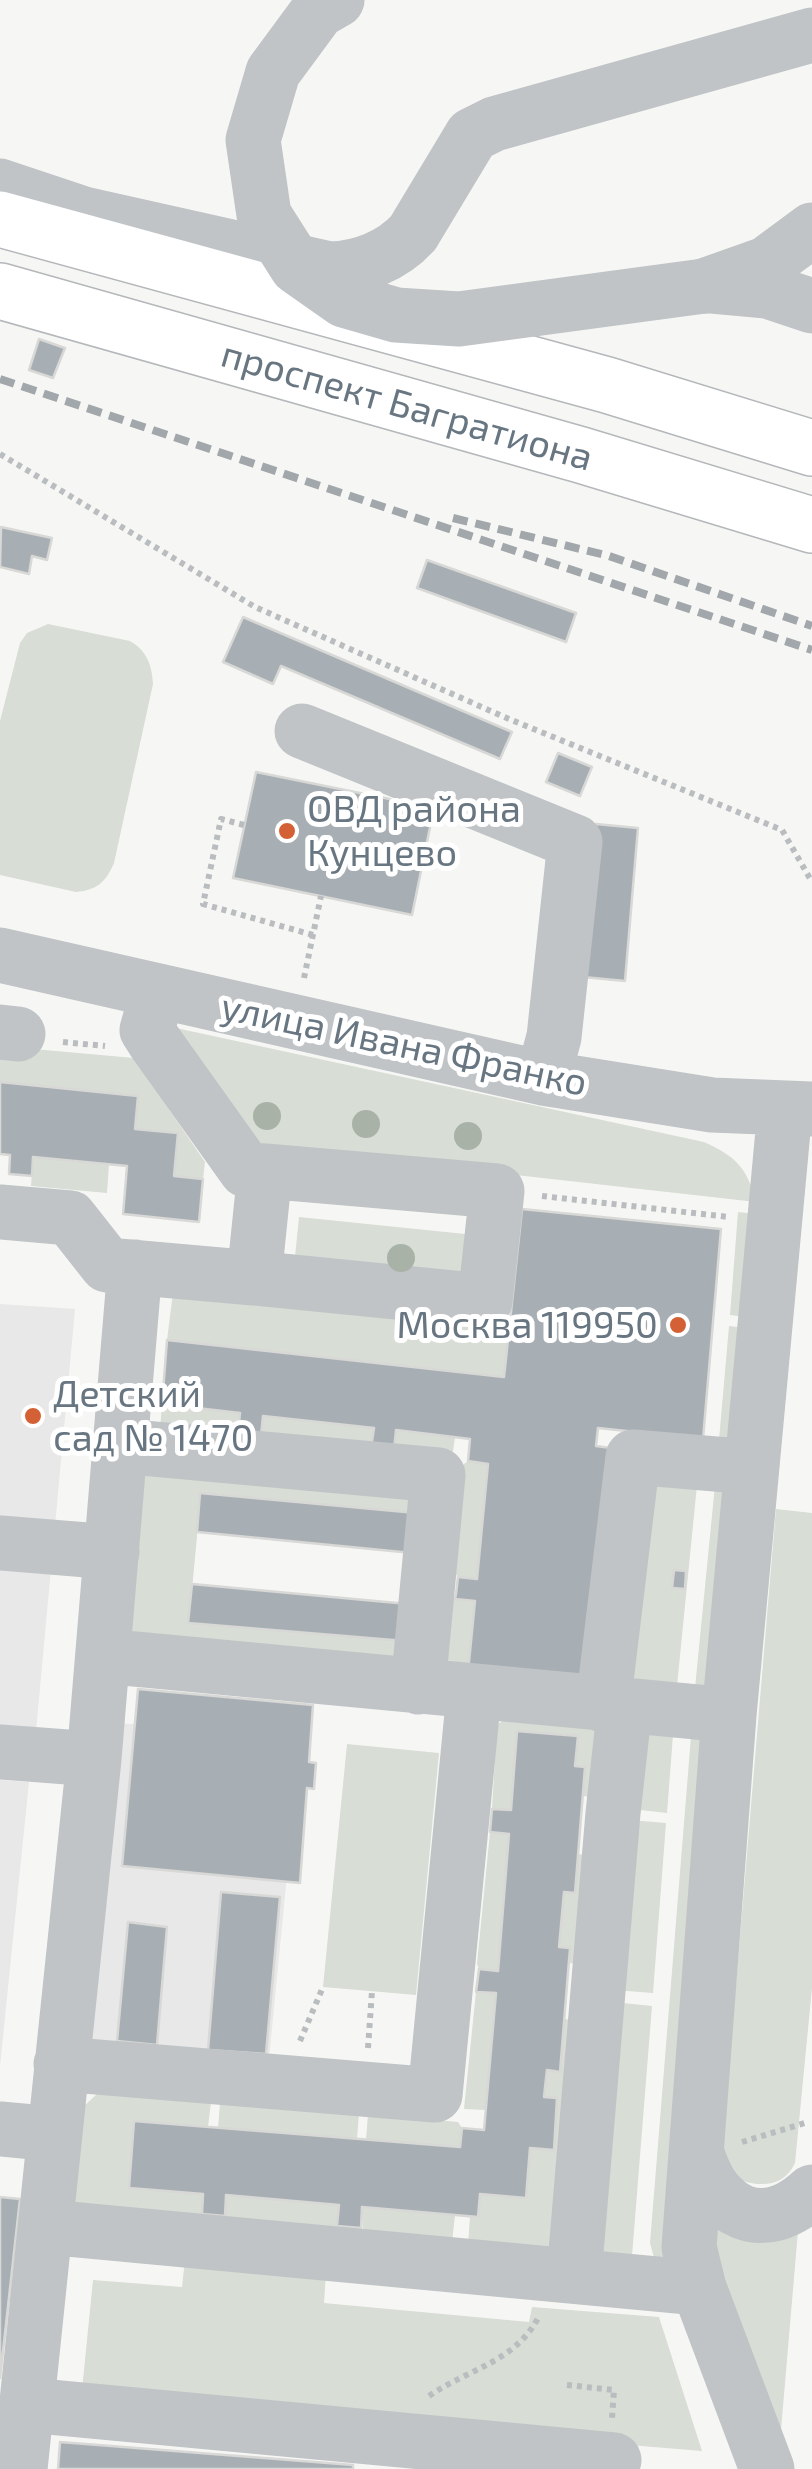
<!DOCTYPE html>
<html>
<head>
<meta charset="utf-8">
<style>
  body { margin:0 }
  canvas { display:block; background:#f6f7f4 }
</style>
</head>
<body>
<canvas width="812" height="2469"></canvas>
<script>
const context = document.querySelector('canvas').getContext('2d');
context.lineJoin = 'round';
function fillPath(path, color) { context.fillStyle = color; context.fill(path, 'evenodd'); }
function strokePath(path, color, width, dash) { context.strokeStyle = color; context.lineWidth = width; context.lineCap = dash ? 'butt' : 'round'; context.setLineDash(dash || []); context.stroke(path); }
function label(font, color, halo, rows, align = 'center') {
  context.font = font + ' "Exo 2",sans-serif'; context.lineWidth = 10; context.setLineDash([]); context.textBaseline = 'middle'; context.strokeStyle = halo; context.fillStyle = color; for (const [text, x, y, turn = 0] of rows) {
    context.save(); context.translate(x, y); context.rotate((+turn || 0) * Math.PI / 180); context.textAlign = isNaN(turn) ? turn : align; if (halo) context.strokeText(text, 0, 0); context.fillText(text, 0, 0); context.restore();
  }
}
const built = new Path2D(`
  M0,1304l75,5 -39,422 -36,-3z
  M115,1723l34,2 -3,43 -16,-1 -2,34 160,64 -19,194 -187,-17z
  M0,1780l29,2 -29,284z`);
const green = new Path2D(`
  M48,624l82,17c17,10 22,24 23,43l-39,179c-8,19 -17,27 -38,29l-76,-17v-154l20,-78 7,-10z
  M176,1028l528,114c33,15 43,26 52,60l-507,-57z
  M0,1046l134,12 71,104 -2,17 -29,-3 4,-42 -43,-5 3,-33 -138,-14z
  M33,1157l76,7 -2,29 -76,-7z
  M738,1212l17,2 -9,103 -16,-2z
  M299,1217l176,18 -5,44 -176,-12z
  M173,1293l336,37 -5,47 -337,-37z
  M729,1326l16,2 -12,125 -15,-2z
  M162,1404l78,9 -2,20 -78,-4z
  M263,1416l111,12 -3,21 -110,-13z
  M396,1430l59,7 -3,22 -58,-8z
  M468,1461l20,3 -11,115 -19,-2 -5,-7 7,-103z
  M139,1472l273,12 4,29 -215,-20 -12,129 216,19 -2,18 -265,-13 -15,-21z
  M698,1475l-22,221 -47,-15 20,-194z
  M716,1475l16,2 -21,223 -17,-2z
  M776,1509l36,4v475l-17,175c-11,23 -31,24 -53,18l-20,-31z
  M455,1599l20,2 -7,71 -23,-3 5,-66z
  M507,1717l104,9 -8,72 -21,-2 -7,-30 3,-30 -67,74 -19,-1 5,-84z
  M674,1722l-7,91 -36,-4 7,-78z
  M692,1724l16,1 -39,552 -10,-1 -9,-33z
  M347,1744l92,9 -23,242 -93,-8z
  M630,1820l36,3 -13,170 -39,-3z
  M490,1832l19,2 -11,137 -19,-2 -2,-5z
  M578,1854l21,2 -10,109 -20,-2 1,-15 -11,-1 5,-55z
  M476,1992l20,1 -10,117 -22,-1z
  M613,2002l39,4 -20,250 -34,14z
  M564,2019l21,2 -19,232 -98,-8 2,-29h8l2,-22 46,4 4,-50 23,2 4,-51 -13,-2 3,-27 13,2z
  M97,2094l114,8 -3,25 -74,-6 -5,67 74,6 -1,20 -5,4 -122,-15 8,-96z
  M220,2103l139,10 -2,26 -139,-11z
  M368,2114l90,8 4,6 -2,19 -94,-7z
  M226,2195l113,10 -2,21 -5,3 -104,-9 -3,-4z
  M362,2207l93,8 -3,28 -89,-10z
  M715,2216l83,15 -17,199 -59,-157 -8,-27z
  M185,2259l141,14 -2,30 205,19 3,-15 127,10 43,134 -621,-51 12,-120 89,7z`);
const building = new Path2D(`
  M39,339l26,9 -12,30 -24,-8z
  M1,527l51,11 -5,22 -15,-4 -3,18 -29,-7z
  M427,560l149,53 -10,29 -149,-54z
  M243,617l269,115 -12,27 -219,-93 -8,18 -50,-22z
  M558,753l34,14 -12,29 -34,-14z
  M256,772l178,36 -22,107 -179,-37z
  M596,824l42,4 -13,153 -42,-4z
  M0,1082l138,14 -3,33 43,4 -4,43 29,3 -4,43 -76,-8 4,-48 -94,-9 -1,19 -23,-2 1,-19 -10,-1z
  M522,1209l199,20 -18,210 -105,-11 -2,18 15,2 -23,236 -120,-12 7,-71 -20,-2 1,-5 2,-17 19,2 11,-115 -20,-3 2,-22 -74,-9 -2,20 -23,-1 3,-21 -111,-12 -2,20 -23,-3 2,-20 -78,-9 5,-64 337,37z
  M200,1493l216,20 -4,40 -215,-21z
  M674,1570l12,1 -1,18 -13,-1z
  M192,1584l216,20 -3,37 -217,-18z
  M138,1689l175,16 -4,57 7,1 -2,26 -7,-1 -7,95 -178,-17z
  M517,1731l61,5 -3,30 10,1 -10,126 -11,-1 -5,55 11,1 -10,124 -13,-2 -3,27 13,1 -3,52 -24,-2 -4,50 -46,-4 -2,23 -116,-10 -1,21 -24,-2 2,-21 -113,-10 -1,21 -23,-2 1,-20 -74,-6 5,-67 326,26 2,-19 22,2 12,-137 -20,-1 3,-23 19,2 11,-137 -19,-2 2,-23 19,1z
  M221,1892l59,5 -14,157 -58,-4z
  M128,1922l39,5 -10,118 -40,-4z
  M0,2197l20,2 -20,179z
  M60,2442l293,23v4h-295z`);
const path = new Path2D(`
  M0,454l255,153 254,112 273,111 30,52
  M244,825l-23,-6 -18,85 110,31
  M304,978l17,-82
  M63,1042l42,4
  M542,1196l187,21
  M300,2041l23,-54
  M368,2048l4,-57
  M742,2142l63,-19
  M567,2385l47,5 -2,28
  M429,2396c39,-27 86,-34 109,-78`);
const minor = new Path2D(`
  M0,186l84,28 246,55c31,-1 62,-13 83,-36l59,-98 22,-11 318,-89
  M704,286l62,-22 46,-34
  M712,286l55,5 45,15
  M302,731l273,111 -21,195 -11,41
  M0,955l543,123 169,27 100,4
  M0,1032l18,2
  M0,1212l70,6 37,47 147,13 11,-107 -19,-1 -92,-129 -7,-11 11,-39
  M254,1278l231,23 12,-110 -232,-20
  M121,1446l317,29 -20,212
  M0,1543l112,9
  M103,1656l626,59
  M603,1705l30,-248 118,10
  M0,1752l94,7
  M61,2064l374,31 39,-402
  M0,2129l55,5
  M697,2154c18,58 65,84 115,38
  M47,2227l652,61
  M574,2276l39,-463 12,-108
  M28,2405l586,55
  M20,2469l74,-710 41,-492
  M767,2469l-68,-181 -10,-41 40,-532 56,-606`);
const major = new Path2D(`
  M0,219l607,166 205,63
  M0,291l581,164 231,70`);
const rail = new Path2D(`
  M0,379l812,271
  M453,518l156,38 203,70`);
const minorBridge = new Path2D(`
  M337,0l-19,11 -45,61 -20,68 11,75 33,52 47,33 52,15 63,4 245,-33`);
const trees = [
  [267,1116],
  [366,1124],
  [468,1136],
  [401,1258]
];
const markers = [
  [287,831,10,"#d46136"],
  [678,1325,10,"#d46136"],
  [33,1416,10,"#d46136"]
];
const streetNames = [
  ["проспект Багратиона",407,406,16],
  ["улица Ивана Франко",404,1045,12]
];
const poiNames = [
  ["ОВД района",307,809],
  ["Кунцево",307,853],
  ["Москва 119950",658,1325,"right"],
  ["Детский",53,1394],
  ["сад № 1470",53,1438]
];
fillPath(built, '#e7e8e7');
fillPath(green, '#d8ddd5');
fillPath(building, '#a8afb4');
strokePath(building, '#d8d8d6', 2.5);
strokePath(major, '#b4b8bb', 58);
strokePath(path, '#babdbf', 6, [5, 5]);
strokePath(minor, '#c0c4c7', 55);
strokePath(major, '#fff', 55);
strokePath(rail, '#a2a7ac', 8, [15, 8]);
strokePath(minorBridge, '#c0c4c7', 55);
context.fillStyle = '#a9b2a6';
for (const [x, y] of trees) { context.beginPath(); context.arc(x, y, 14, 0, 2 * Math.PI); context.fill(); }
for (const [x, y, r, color] of markers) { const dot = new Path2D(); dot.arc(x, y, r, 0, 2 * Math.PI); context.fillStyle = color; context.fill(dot); strokePath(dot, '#fff', 4); }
label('38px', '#687682', '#fff', streetNames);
label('38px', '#687682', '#fff', poiNames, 'left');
</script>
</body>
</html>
